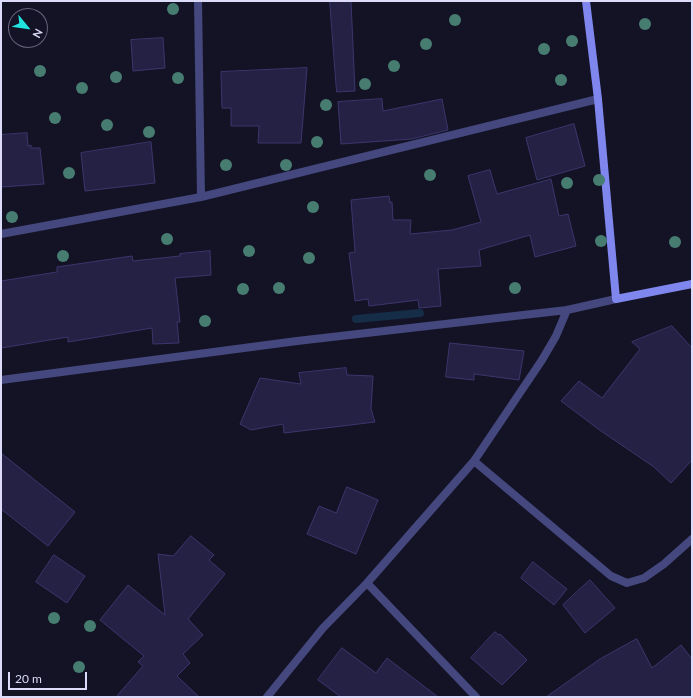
<!DOCTYPE html>
<html>
<head>
<meta charset="utf-8">
<style>
  body { margin:0 }
  #map { position:relative; width:693px; height:698px; overflow:hidden; background:#141325; font-family:Lato,sans-serif }
  canvas { display:block }
  .frame { position:absolute; inset:0; border:2px solid #dcdcfa; pointer-events:none }
  .north { position:absolute; left:8px; top:8px; width:40px; height:40px; box-sizing:border-box; background:#141325; border:1px solid #64637a; border-radius:50%; rotate:119deg; font-size:11px; font-weight:700; line-height:16px; text-align:center; color:#dcdcfa }
  .north::after { content:''; display:block; margin:auto; width:14px; height:18px; background:#20e2e1; clip-path:polygon(50% 0,100% 100%,50% 72%,0 100%) }
  .scale { position:absolute; left:8px; top:672px; width:79px; height:18px; box-sizing:border-box; border:2px solid #dcdcfa; border-top:0; padding-left:5px; font-size:12px; line-height:14px; white-space:nowrap; color:#dcdcfa; -webkit-text-stroke:3px #141325; paint-order:stroke }
</style>
</head>
<body>
<div id="map">
<canvas width="693" height="698"></canvas>
<div class="frame"></div>
<div class="north">N</div>
<div class="scale">20 m</div>
</div>
<script>
const context = document.querySelector('canvas').getContext('2d');
context.lineJoin = 'round';
function strokePath(path, color, width, dash) { context.strokeStyle = color; context.lineWidth = width; context.lineCap = dash ? 'butt' : 'round'; context.setLineDash(dash || []); context.stroke(path); }
function fillPath(path, color) { context.fillStyle = color; context.fill(path, 'evenodd'); }
const stream = new Path2D(`
  M356,319l64,-6`);
const building = new Path2D(`
  M330,1h21l4,90 -18,1z
  M163,38l2,30 -32,3 -2,-31z
  M307,68l-6,75h-43l1,-17h-28v-18h-9l-1,-36z
  M382,99l1,12 59,-12 6,31 -36,9 -71,5 -3,-42z
  M574,124l11,42 -48,14 -11,-42z
  M27,133l1,13 3,-1v3h9l4,36 -43,3v-52z
  M151,142l4,41 -70,8 -4,-38z
  M490,170l7,24 54,-15 8,37 9,-2 8,32 -41,11 -5,-22 -51,15 2,16 -43,3 3,37 -22,2 -1,-8 -49,6 -1,-7 -13,2 -6,-48 6,-1 -4,-52 38,-4 1,7 2,-1 1,18h18l-1,14 42,-4 29,-8 -13,-46z
  M210,251l1,24 -36,3 5,44h-3l2,21 -26,1 -1,-16 -84,14v-5l-67,11v-67l56,-9v-5l75,-11 1,5 47,-5v-2z
  M672,326l20,22v112l-21,23 -17,-16 -53,-36 -40,-30 18,-20 23,17 38,-49 -8,-7z
  M450,343l74,8 -5,29 -45,-6v6l-28,-3z
  M346,368l1,7 26,1 -2,33 4,13 -91,11 -1,-9 -32,6 -11,-6 20,-46 41,6 -2,-11z
  M1,453l74,59 -27,34 -47,-37z
  M347,487l31,13 -22,54 -49,-20 12,-28 17,7z
  M191,536l23,19 -5,5 16,14 -37,45 15,16 -20,19 7,9 -13,13 22,21h-83l27,-31 -5,-4 6,-6 -44,-36 28,-35 37,30 -7,-61 15,2z
  M54,555l31,21 -18,27 -31,-21z
  M533,562l34,27 -13,16 -33,-27z
  M590,580l25,28 -30,25 -22,-28z
  M495,632l4,3 1,-1 27,26 -25,25 -31,-27z
  M637,639l15,29 29,-23 11,14v38h-146l54,-38z
  M342,648l34,25 11,-15 51,39h-97l-23,-17z`);
const street = new Path2D(`
  M198,1l3,196 397,-98
  M1,234l200,-37
  M1,380l296,-39 270,-31 49,-11
  M474,461l137,115 16,7 17,-5 20,-14 28,-25
  M367,583l109,114
  M267,697l56,-69 44,-45 107,-122 68,-101 14,-24 11,-26`);
const secondary = new Path2D(`
  M586,1l12,98 18,200 76,-15`);
const trees = [
  [173,9],
  [455,20],
  [645,24],
  [572,41],
  [426,44],
  [544,49],
  [394,66],
  [40,71],
  [116,77],
  [178,78],
  [561,80],
  [365,84],
  [82,88],
  [326,105],
  [55,118],
  [107,125],
  [149,132],
  [317,142],
  [226,165],
  [286,165],
  [69,173],
  [430,175],
  [599,180],
  [567,183],
  [313,207],
  [12,217],
  [167,239],
  [601,241],
  [675,242],
  [249,251],
  [63,256],
  [309,258],
  [279,288],
  [515,288],
  [243,289],
  [205,321],
  [54,618],
  [90,626],
  [79,667]
];
strokePath(stream, '#152d47', 8);
fillPath(building, '#252144');
strokePath(building, '#3b366d', 1);
strokePath(street, '#44487e', 8);
strokePath(secondary, '#7f87ee', 8);
context.fillStyle = '#477c71';
for (const [x, y] of trees) { context.beginPath(); context.arc(x, y, 6, 0, 2 * Math.PI); context.fill(); }
</script>
</body>
</html>
